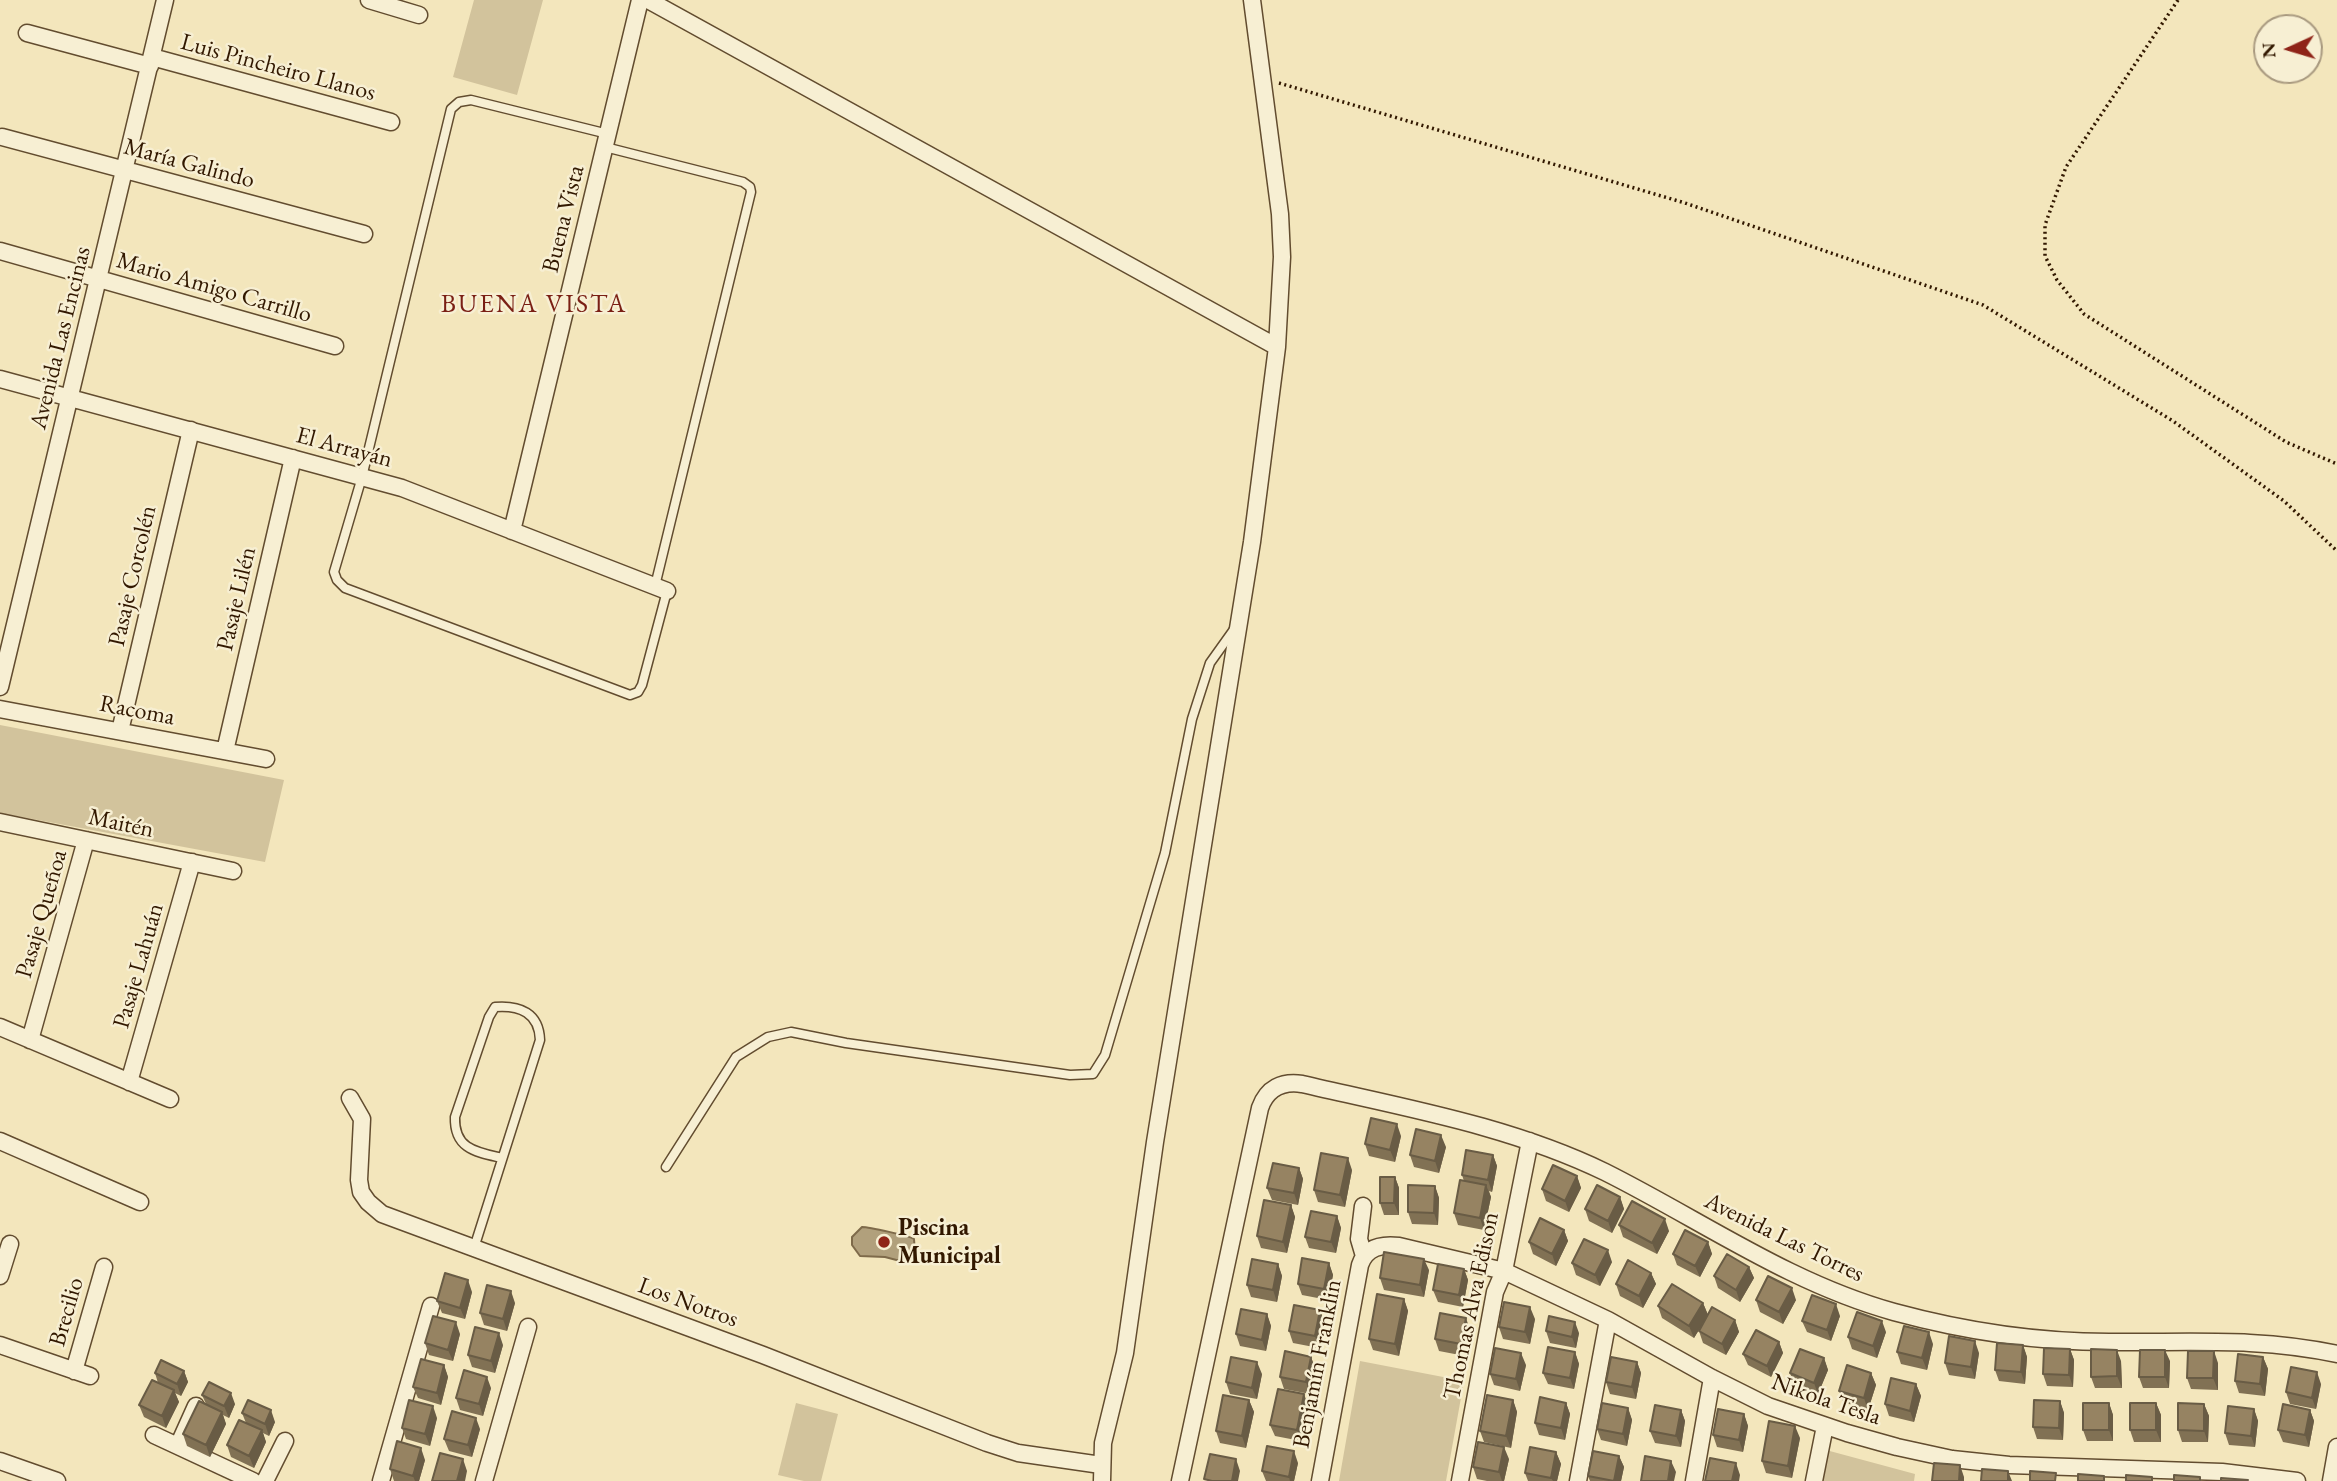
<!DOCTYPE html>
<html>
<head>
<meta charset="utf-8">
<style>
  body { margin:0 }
  #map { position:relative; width:2337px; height:1481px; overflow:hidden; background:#f3e6bc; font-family:"EB Garamond",serif }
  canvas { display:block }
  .north { position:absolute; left:2253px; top:14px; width:70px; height:70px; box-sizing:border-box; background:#f7efd3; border:2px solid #a8997f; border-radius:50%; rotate:266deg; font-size:19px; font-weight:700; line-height:28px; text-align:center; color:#321800 }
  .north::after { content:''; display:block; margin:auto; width:24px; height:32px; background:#8f2418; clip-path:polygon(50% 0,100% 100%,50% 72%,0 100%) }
</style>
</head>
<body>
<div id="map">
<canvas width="2337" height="1481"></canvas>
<div class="north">N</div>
</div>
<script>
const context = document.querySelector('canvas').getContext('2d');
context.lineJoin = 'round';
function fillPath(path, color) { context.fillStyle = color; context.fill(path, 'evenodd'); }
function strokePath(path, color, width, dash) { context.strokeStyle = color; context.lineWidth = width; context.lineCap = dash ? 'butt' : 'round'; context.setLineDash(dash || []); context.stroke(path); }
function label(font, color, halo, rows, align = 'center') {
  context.font = font + ' "EB Garamond",serif'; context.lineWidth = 5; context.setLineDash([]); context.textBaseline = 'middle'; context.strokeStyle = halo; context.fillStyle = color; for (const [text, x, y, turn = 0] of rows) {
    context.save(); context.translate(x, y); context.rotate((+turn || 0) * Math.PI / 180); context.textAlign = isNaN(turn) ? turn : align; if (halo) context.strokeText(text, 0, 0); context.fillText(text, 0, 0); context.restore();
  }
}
const green = new Path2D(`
  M474,0h69l-26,95 -64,-18z
  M0,725l284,55 -19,82 -265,-49z
  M1360,1361l104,20 -18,100h-107z
  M796,1403l42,11 -17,67h-17l-26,-6z
  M1826,1450l89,24 -1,7h-93z`);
const water = new Path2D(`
  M862,1227c7,0 48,9 52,12l1,14 -7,8 -4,1 -19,-5 -25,-1 -8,-11v-8z`);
const path = new Path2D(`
  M2178,0l-112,167 -21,58v31l12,24 27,34 202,128 51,22
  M1279,83l406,120 298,102 190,116 111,80 53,50`);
const lane = new Path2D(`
  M608,134l-137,-34 -12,2 -8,7 -89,368 -28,95 3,8 8,8 285,107 8,-3 4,-7 25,-94
  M605,147l138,35 7,5 1,5 -96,394
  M666,1167l70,-110 32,-20 23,-5 55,11 224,32 23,-1 12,-19 60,-202 27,-134 18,-56 25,-35
  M474,1248l66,-208c-1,-27 -20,-35 -45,-33l-6,10 -34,100c-1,32 21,35 47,41`);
const street = new Path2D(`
  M369,0l50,15
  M648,0l629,347
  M27,33l123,33
  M152,57l239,65
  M2,137l362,97
  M0,251l335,95
  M0,379l402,109 265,103
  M512,531l128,-531
  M0,687l165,-687
  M0,709l266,50
  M120,731l71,-301
  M225,751l68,-293
  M0,822l233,49
  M0,1027l170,72
  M30,1040l56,-200
  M129,1082l63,-220
  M350,1098l12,21 -3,61 2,12 7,10 14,12 381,141 224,88 31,10 83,12
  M0,1141l140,61
  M1363,1206l-4,33 5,17
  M0,1276l10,-32
  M0,1345l90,31
  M74,1371l30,-104
  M154,1435l99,46
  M178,1446l18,-40
  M0,1461l57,20
  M265,1481l20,-40
  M381,1481l50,-175
  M484,1481l44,-154
  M1102,1481l1,-38 22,-90 30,-211 97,-600 25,-195 5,-90 -2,-43 -28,-214
  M1180,1481l80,-373c7,-20 22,-27 42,-24 103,24 208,42 303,88 96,48 184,111 289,140 70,19 143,30 215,30 79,1 150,-5 228,12
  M1320,1481l40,-216c6,-18 22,-21 39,-19l105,25 104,49 104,58 56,28 79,27 50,14 55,12 57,6 213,7 75,9
  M1460,1481l35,-189 9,-21 26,-130
  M1578,1481l30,-161
  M1694,1481l18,-103
  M1814,1481l11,-55
  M2331,1481l6,-34`);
const wall = new Path2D(`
  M1401,1136l-6,26 -26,-6 -4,-12z
  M1446,1147l-7,26 -25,-6 -4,-12z
  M1493,1155l4,11 -5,26 -3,-1 2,6 -7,33 -26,-5 -4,-12 10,-32 -2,-6z
  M1299,1168l4,11 -5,26 -26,-5 -5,-12z
  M1352,1170l-7,37 -27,-5 -4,-12z
  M1577,1176l4,12 -12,24 -23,-11 -4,-12z
  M1395,1177l4,11v27h-15l-4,-12z
  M1435,1186l4,12 -1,27 -26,-1 -4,-12z
  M1620,1197l4,12 -12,24 -23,-12 -4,-12z
  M1291,1205l4,12 -8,36 -26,-5 -4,-12z
  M1337,1216l4,12 -5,25 -27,-5 -4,-11z
  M1619,1225l50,6 -12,23 -34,-17z
  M1564,1230l4,11 -12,25 -23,-12 -4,-12z
  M1708,1242l4,12 -12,23 -23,-12 -4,-11z
  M1612,1262l-12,24 -24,-11 -4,-12z
  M1329,1263l4,12 -5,25 -26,-5 -4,-11z
  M1278,1264l4,12 -5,26 -26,-5 -4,-12z
  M1749,1267l5,11 -14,24 -22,-14 -4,-12z
  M1464,1269l4,11 -5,27 -25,-5 -5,-12z
  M1429,1270l-5,27 -40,-7 -4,-12z
  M1651,1273l5,11 -13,24 -23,-12 -4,-12z
  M472,1292l-7,27 -23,-6 -5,-12z
  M1404,1299l4,12 -9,45 -26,-6 -4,-11z
  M1756,1300h40l-13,24 -23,-12z
  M515,1303l-8,28 -23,-6 -4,-12z
  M1703,1303l5,12 -14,23 -32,-20 -4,-12z
  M1320,1310l4,12 -5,26 -26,-5 -4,-12z
  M1267,1314l4,12 -5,25 -26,-5 -4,-12z
  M1840,1316l-9,25 -24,-9 -5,-11z
  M1535,1319l-5,25 -27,-5 -4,-12z
  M1735,1320l4,12 -13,23 -23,-12 -4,-12z
  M1470,1330l-5,26 -26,-5 -4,-12z
  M1546,1331l33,2 -3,15 -26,-5z
  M1886,1332l-9,26 -25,-9 -4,-12z
  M460,1334l-7,27 -24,-6 -4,-12z
  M1779,1342l4,11 -12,24 -23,-12 -5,-11z
  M1933,1344l-6,26 -26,-6 -4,-12z
  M503,1345l-8,28 -23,-6 -4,-12z
  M2023,1345l4,12 -2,27 -26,-3 -4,-11z
  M2070,1349l4,11 -1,27 -26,-1 -4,-12z
  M1575,1352l4,12 -5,25 -26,-5 -5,-11z
  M1979,1353l-4,26 -26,-4 -4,-12z
  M1311,1357l4,11 -5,26 -26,-5 -4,-12z
  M2263,1357l5,12 -3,27 -26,-3 -4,-12z
  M1824,1358l4,12 -10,24 -24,-9 -4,-12z
  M2121,1361l1,27h-27l-4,-11z
  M2170,1361l-1,27h-26l-4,-11z
  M1637,1362l4,11 -5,26 -26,-5 -4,-12z
  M2218,1363v27l-27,-1 -4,-11z
  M444,1365l4,12 -7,28 -23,-7 -5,-11z
  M1526,1365l-6,26 -26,-6 -4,-11z
  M184,1371l4,11 -7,14 -6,-3 4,9 -13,26 -22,-11 -5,-12 19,-22 -3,-10z
  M1871,1373l5,12 -8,25 -25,-8 -4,-11z
  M1262,1374l-5,25 -27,-5 -4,-12z
  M1916,1384l5,12 -7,26 -25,-6 -4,-12z
  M2321,1384l-5,25 -26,-5 -4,-12z
  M491,1388l-8,28 -23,-6 -4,-12z
  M1304,1394l4,12 -7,35 -26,-5 -5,-11z
  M202,1395l33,9 -6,14 -6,-3 3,9 -16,33 -23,-11 -4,-12 23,-30z
  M1249,1400l5,12 -8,36 -26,-5 -4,-12z
  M1513,1400l4,12 -6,36 -27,-6 -4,-11z
  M2060,1401l4,12 -1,27 -26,-1 -4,-12z
  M1566,1403l4,11 -5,26 -26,-5 -4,-12z
  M2109,1403l4,12v26h-26l-4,-11z
  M2156,1403l5,12v27h-27l-4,-12z
  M2204,1404l5,12 -1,26h-26l-4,-12z
  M1628,1408l4,12 -5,26 -26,-6 -4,-11z
  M2254,1409l4,12 -3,26 -26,-2 -4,-12z
  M1681,1410l4,11 -4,26 -26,-4 -5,-12z
  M2310,1410l4,11 -5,26 -26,-5 -5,-12z
  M242,1413l33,9 -6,14 -6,-3 3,9 -12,26 -23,-11 -4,-12 19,-22z
  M1744,1414l4,12 -5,26 -26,-5 -4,-12z
  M437,1418l-7,28 -24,-7 -4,-11z
  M480,1429l-8,28 -23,-6 -5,-12z
  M1800,1438l-8,40 -26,-5 -4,-12z
  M1556,1452l5,12 -4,17h-29l-3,-8z
  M1619,1456l5,11 -3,14h-31l-2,-5z
  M1509,1459l-5,22h-17l-10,-2 -4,-12z
  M425,1460l-6,21h-25l-4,-12z
  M1298,1463l-4,18h-28l-4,-10z`);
const shadedWall = new Path2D(`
  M1397,1124l4,12 -6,26 -5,-12z
  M1441,1135l5,12 -7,26 -4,-12z
  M1493,1155l4,11 -5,26 -4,-12z
  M1348,1158l4,12 -7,37 -5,-12z
  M1299,1168l4,11 -5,26 -4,-12z
  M1577,1176l4,12 -12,24 -4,-11z
  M1395,1177l4,11v27l-5,-12z
  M1486,1185l5,12 -7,33 -4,-12z
  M1435,1186l4,12 -1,27 -4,-12z
  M1620,1197l4,12 -12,24 -4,-12z
  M1291,1205l4,12 -8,36 -4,-11z
  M1337,1216l4,12 -5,25 -5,-11z
  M1665,1219l4,12 -12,23 -5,-11z
  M1564,1230l4,11 -12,25 -4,-12z
  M1708,1242l4,12 -12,23 -5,-11z
  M1608,1250l4,12 -12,24 -5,-11z
  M1424,1259l5,11 -5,27 -4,-12z
  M1329,1263l4,12 -5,25 -4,-11z
  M1278,1264l4,12 -5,26 -4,-12z
  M1749,1267l5,11 -14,24 -4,-12z
  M1464,1269l4,11 -5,27 -4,-12z
  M1651,1273l5,11 -13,24 -4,-12z
  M468,1280l4,12 -7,27 -5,-11z
  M1792,1288l4,12 -13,24 -4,-12z
  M511,1291l4,12 -8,28 -4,-12z
  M1404,1299l4,12 -9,45 -4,-12z
  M1703,1303l5,12 -14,23 -5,-12z
  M1836,1304l4,12 -9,25 -4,-11z
  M1530,1307l5,12 -5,25 -5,-12z
  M1320,1310l4,12 -5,26 -4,-12z
  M1267,1314l4,12 -5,25 -4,-11z
  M1466,1318l4,12 -5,26 -4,-12z
  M1735,1320l4,12 -13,23 -4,-11z
  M1882,1321l4,11 -9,26 -4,-12z
  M456,1322l4,12 -7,27 -5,-11z
  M1575,1322l4,11 -3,15 -4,-11z
  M1929,1332l4,12 -6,26 -5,-12z
  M499,1333l4,12 -8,28 -4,-12z
  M1975,1341l4,12 -4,26 -4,-12z
  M1779,1342l4,11 -12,24 -4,-11z
  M2023,1345l4,12 -2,27 -4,-12z
  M2070,1349l4,11 -1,27 -4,-12z
  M2117,1350l4,11 1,27 -5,-12z
  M2165,1350l5,11 -1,27 -4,-11z
  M2214,1351l4,12v27l-5,-12z
  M1575,1352l4,12 -5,25 -4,-11z
  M1521,1353l5,12 -6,26 -4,-12z
  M1311,1357l4,11 -5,26 -4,-12z
  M2263,1357l5,12 -3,27 -5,-12z
  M1824,1358l4,12 -10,24 -4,-11z
  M1257,1362l5,12 -5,25 -5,-11z
  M1637,1362l4,11 -5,26 -4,-12z
  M444,1365l4,12 -7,28 -4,-12z
  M184,1371l4,11 -7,14 -4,-12z
  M2317,1372l4,12 -5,25 -4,-11z
  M1871,1373l5,12 -8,25 -4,-12z
  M487,1377l4,11 -8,28 -4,-12z
  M1916,1384l5,12 -7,26 -4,-11z
  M174,1390l5,12 -13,26 -4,-12z
  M231,1393l4,11 -6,14 -5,-12z
  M1304,1394l4,12 -7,35 -4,-11z
  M1249,1400l5,12 -8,36 -4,-12z
  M1513,1400l4,12 -6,36 -5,-12z
  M2060,1401l4,12 -1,27 -4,-12z
  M1566,1403l4,11 -5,26 -4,-12z
  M2109,1403l4,12v26l-4,-11z
  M2156,1403l5,12v27l-5,-12z
  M2204,1404l5,12 -1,26 -4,-11z
  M433,1406l4,12 -7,28 -5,-12z
  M1628,1408l4,12 -5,26 -4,-12z
  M2254,1409l4,12 -3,26 -4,-11z
  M271,1410l4,12 -6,14 -4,-12z
  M1681,1410l4,11 -4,26 -5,-11z
  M2310,1410l4,11 -5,26 -4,-12z
  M222,1412l4,12 -16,33 -4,-12z
  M1744,1414l4,12 -5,26 -4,-12z
  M476,1418l4,11 -8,28 -4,-12z
  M1795,1426l5,12 -8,40 -4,-12z
  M262,1430l4,12 -12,26 -5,-12z
  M1504,1447l5,12 -5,22h-2l-3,-9z
  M421,1448l4,12 -6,21h-4l-2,-5z
  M1294,1451l4,12 -4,18h-4l-1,-4z
  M1556,1452l5,12 -4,17h-4l-2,-3z
  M1619,1456l5,11 -3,14h-7z
  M463,1459l4,12 -2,10h-8z
  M1236,1459l4,12 -2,10h-6z
  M1671,1461l5,11 -2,9h-6z
  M1736,1463l4,12 -1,6h-7z
  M1960,1465l4,12v4h-5z
  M2008,1471l4,10h-4z`);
const building = new Path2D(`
  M1371,1118l26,6 -7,26 -25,-6z
  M1416,1129l25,6 -6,26 -25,-6z
  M1466,1150l27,5 -5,25 -26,-5z
  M1321,1153l27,5 -8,37 -26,-5z
  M1273,1163l26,5 -5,25 -27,-5z
  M1553,1165l24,11 -12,25 -23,-12z
  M1380,1177h15l-1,26h-14z
  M1460,1180l26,5 -6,33 -26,-5z
  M1408,1185l27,1 -1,27 -26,-1z
  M1597,1185l23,12 -12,24 -23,-12z
  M1264,1200l27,5 -8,37 -26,-6z
  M1632,1201l33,18 -13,24 -33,-18z
  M1311,1211l26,5 -6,26 -26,-5z
  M1540,1218l24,12 -12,24 -23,-12z
  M1685,1230l23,12 -13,24 -22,-12z
  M1584,1239l24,11 -13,25 -23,-12z
  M1384,1252l40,7 -4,26 -40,-7z
  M1727,1254l22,13 -13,23 -22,-14z
  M1302,1258l27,5 -5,26 -26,-5z
  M1252,1259l26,5 -5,26 -26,-5z
  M1628,1260l23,13 -12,23 -23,-12z
  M1438,1264l26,5 -5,26 -26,-5z
  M445,1273l23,7 -8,28 -23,-7z
  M1768,1276l24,12 -13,24 -23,-12z
  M1672,1284l31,19 -14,23 -31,-20z
  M487,1285l24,6 -8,28 -23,-6z
  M1377,1294l27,5 -9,45 -26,-5z
  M1812,1295l24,9 -9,26 -25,-9z
  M1504,1302l26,5 -5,25 -26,-5z
  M1294,1305l26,5 -5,26 -26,-5z
  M1712,1307l23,13 -13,24 -23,-13z
  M1241,1309l26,5 -5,26 -26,-6z
  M1857,1312l25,9 -9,25 -25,-9z
  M1440,1313l26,5 -5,26 -26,-5z
  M433,1316l23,6 -8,28 -23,-7z
  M1549,1316l26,6 -3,15 -26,-6z
  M1904,1326l25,6 -7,26 -25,-6z
  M475,1327l24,6 -8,28 -23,-6z
  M1756,1330l23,12 -12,24 -24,-12z
  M1949,1336l26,5 -4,26 -26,-4z
  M1997,1343l26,2 -2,27 -26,-2z
  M1548,1347l27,5 -5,26 -27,-5z
  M1495,1348l26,5 -5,26 -26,-5z
  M2044,1348l26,1 -1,26 -26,-1z
  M1800,1349l24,9 -10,25 -24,-10z
  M2091,1349l26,1v26l-26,1z
  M2140,1350h25v27h-26z
  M1285,1351l26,6 -5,25 -26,-5z
  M2188,1351h26l-1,27h-26z
  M2238,1354l25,3 -3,27 -25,-3z
  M1231,1357l26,5 -5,26 -26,-6z
  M1611,1357l26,5 -5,25 -26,-5z
  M421,1359l23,6 -7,28 -24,-6z
  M161,1360l23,11 -7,13 -22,-11z
  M1847,1365l24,8 -7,25 -25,-7z
  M2291,1367l26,5 -5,26 -26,-6z
  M464,1370l23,7 -8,27 -23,-6z
  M1891,1378l25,6 -6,27 -25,-7z
  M152,1380l22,10 -12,26 -23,-11z
  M209,1382l22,11 -7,13 -22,-11z
  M1278,1389l26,5 -7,36 -27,-5z
  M1223,1395l26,5 -7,36 -26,-5z
  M1487,1395l26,5 -7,36 -26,-5z
  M1540,1397l26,6 -5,25 -26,-5z
  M248,1400l23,10 -6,14 -23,-11z
  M409,1400l24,6 -8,28 -23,-6z
  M2034,1400l26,1 -1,27 -26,-1z
  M199,1401l23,11 -16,33 -23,-11z
  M1602,1403l26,5 -5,26 -26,-5z
  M2083,1403h26v27h-26z
  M2130,1403h26v27h-26z
  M2178,1403l26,1v27l-26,-1z
  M2283,1404l27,6 -5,25 -27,-5z
  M1655,1405l26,5 -5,26 -26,-5z
  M2228,1406l26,3 -3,27 -26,-3z
  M1718,1409l26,5 -5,26 -26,-5z
  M452,1411l24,7 -8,27 -24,-6z
  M239,1420l23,10 -13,26 -22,-11z
  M1769,1421l26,5 -7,40 -26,-5z
  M397,1441l24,7 -8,28 -23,-7z
  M1478,1442l26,5 -5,25 -26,-5z
  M1267,1446l27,5 -5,26 -27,-6z
  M1530,1447l26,5 -5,26 -26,-5z
  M1593,1451l26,5 -5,25 -26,-5z
  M440,1453l23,6 -6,22h-25z
  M1210,1454l26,5 -4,22h-20l-8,-2z
  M1645,1456l26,5 -3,20h-27z
  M1710,1458l26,5 -4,18h-27z
  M1934,1463l26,2 -1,16h-27z
  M1982,1469l26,2v10h-27z
  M2030,1471l26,2 -1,8h-25z
  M2078,1474l26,2v5h-26z
  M2126,1475l26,2v4h-26z
  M2174,1475l26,2v4h-26z
  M2221,1478l27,2 -1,1h-26z`);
const markers = [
  [884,1242,7,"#8f2418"]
];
const streetNames = [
  ["Luis Pincheiro Llanos",278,68,15],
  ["María Galindo",189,164,15],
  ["Buena Vista",564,219,-76],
  ["Mario Amigo Carrillo",214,288,16],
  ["Avenida Las Encinas",61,338,-76],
  ["El Arrayán",344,448,15],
  ["Pasaje Corcolén",133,576,-77],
  ["Pasaje Lilén",237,599,-77],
  ["Racoma",137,711,11],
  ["Maitén",121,824,12],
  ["Pasaje Queñoa",42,914,-74],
  ["Pasaje Lahuán",139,966,-74],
  ["Avenida Las Torres",1784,1238,26],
  ["Los Notros",688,1303,20],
  ["Thomas Alva Edison",1472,1306,-78],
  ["Brecilio",67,1312,-74],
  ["Benjamín Franklin",1318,1364,-79],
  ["Nikola Tesla",1826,1400,19]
];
const poiNames = [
  ["Piscina",898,1228],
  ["Municipal",898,1256]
];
const neighbourhoodNames = [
  ["BUENA VISTA",534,305]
];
fillPath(green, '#d2c39c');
fillPath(water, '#b1a07c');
strokePath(water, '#7e6a4a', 2);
strokePath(lane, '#624c2f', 11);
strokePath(street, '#624c2f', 19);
strokePath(path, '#321800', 3.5, [2, 3.5]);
strokePath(lane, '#f7efd3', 8);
strokePath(street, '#f7efd3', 16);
fillPath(wall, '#817154');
fillPath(shadedWall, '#695c45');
fillPath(building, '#968362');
strokePath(building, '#695c45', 2);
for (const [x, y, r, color] of markers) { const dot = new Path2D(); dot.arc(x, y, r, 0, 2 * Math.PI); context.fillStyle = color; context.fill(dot); strokePath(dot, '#f7efd3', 2.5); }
label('24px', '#321800', '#f7efd3', streetNames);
label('bold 24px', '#321800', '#f7efd3', poiNames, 'left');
context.letterSpacing = '2px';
label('26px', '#7a1f14', '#f7efd3', neighbourhoodNames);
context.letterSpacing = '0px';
</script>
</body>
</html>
